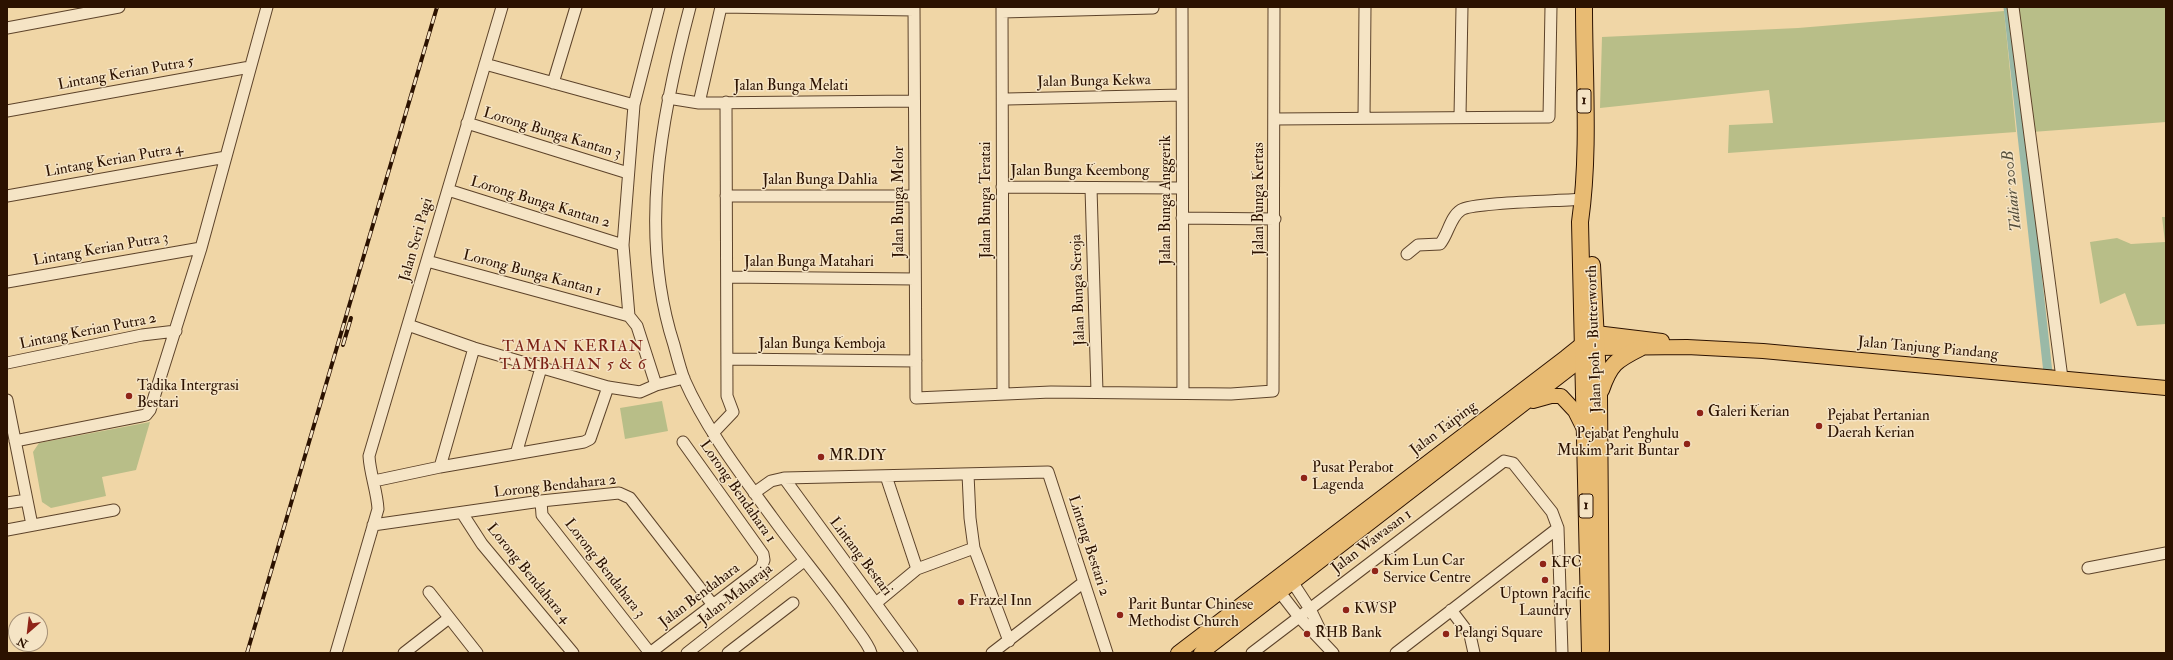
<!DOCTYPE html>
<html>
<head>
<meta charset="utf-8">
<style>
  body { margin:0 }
  #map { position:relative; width:2173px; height:660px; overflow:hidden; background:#f0d6a6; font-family:"IM FELL Double Pica",serif }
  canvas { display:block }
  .frame { position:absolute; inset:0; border:8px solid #2c1200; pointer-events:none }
  .north { position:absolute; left:8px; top:612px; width:40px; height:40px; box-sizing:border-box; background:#f5e4c5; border:1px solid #a59076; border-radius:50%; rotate:208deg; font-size:11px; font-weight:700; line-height:16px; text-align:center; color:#2c1200 }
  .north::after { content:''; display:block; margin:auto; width:14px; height:18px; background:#8f2418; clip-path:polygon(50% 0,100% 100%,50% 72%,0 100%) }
</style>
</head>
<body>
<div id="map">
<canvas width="2173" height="660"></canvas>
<div class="frame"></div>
<div class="north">N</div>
</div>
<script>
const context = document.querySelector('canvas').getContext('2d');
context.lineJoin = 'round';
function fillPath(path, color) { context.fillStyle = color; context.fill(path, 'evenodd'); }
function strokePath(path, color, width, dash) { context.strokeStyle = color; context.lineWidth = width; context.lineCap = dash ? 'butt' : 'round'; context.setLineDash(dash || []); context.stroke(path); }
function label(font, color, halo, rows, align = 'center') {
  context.font = font + ' "IM FELL Double Pica",serif'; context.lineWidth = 3; context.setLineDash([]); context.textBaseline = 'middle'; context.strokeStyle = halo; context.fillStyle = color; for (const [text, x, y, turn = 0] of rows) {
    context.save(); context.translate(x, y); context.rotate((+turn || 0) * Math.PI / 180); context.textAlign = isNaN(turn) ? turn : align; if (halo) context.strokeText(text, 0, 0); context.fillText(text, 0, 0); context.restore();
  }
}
const green = new Path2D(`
  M2018,7h148v115l-134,10z
  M2004,11l12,121 -288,21 1,-28 44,-2 -4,-33 -169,18 2,-71 196,-9z
  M2162,217h4v107l-29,2 -12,-33 -25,11 -10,-62 27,-4 14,6 34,-2z
  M662,401l6,30 -43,8 -5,-31z
  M150,422l-14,48 -34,7 4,19 -55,12 -9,-6 -9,-50 6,-9z`);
const canal = new Path2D(`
  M2008,7l40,366`);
const minor = new Path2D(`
  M690,7c-29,110 -52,226 -16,338 3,11 6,23 10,34 22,50 56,94 88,138 26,36 55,70 80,106 6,9 16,20 19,30
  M721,7l193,3
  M914,7l2,391 135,-6 180,2 42,-3 1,-384
  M1002,7l1,387
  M1182,7l1,386
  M2013,7l49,371
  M1002,12l151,-4
  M7,28l112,-21
  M485,64l149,41
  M553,83l23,-76
  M668,98l31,5 215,-2
  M1007,99l175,-4
  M699,103l22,-96
  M7,111l243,-44
  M1460,116l2,-109
  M1364,118l1,-111
  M1275,119l274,-2 2,-110
  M467,123l161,50
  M1002,187l180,1
  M1091,188l6,204
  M448,190l175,55
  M7,196l219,-39
  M726,196h189
  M1182,218l93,1
  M1407,254l11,-9 22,-1c8,-9 10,-27 21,-34 12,-8 102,-9 122,-11
  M427,261l202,55
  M727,277l188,2
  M7,282l194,-34
  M408,325l66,23 134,39 32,5 16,-7 28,-7
  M727,359l189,2
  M7,363l135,-28 34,-4
  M656,385l-19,-59 -8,-10 -6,-71 11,-140 25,-98
  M7,400l25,125
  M713,433l20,-21 -6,-16 -1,-294
  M15,441l126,-25 5,-1 4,-5 51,-162 66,-241
  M516,454l25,-86
  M440,467l34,-119
  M968,474l2,44 4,30 35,93
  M886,476l31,93
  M784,478l128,175
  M374,481l66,-14 144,-25 6,-3 18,-52
  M754,493l17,-12 13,-3 264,-6 59,181
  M541,501l1,14 108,138
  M7,503l20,-3
  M462,513l20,31 91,109
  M373,525l168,-24 78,-8 11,5 83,107
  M7,530l107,-20
  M2088,568l78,-15
  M1289,577l21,32 13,27
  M1275,586l24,31 34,36
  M429,592l48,61
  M876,603l41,-34 57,-21
  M1451,610l19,25 4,18
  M336,653l42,-144c-1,-18 -8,-35 -9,-53l133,-449
  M404,653l45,-35
  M650,653l111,-85 3,-8 -1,-6 -80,-112
  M687,653l117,-92
  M728,653l65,-50
  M992,653l92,-71
  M1252,653l252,-192 9,2 39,49 6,16 4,125
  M1396,653l162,-125`);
const major = new Path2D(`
  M1533,401l18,-5h10l14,15 9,18
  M1178,653l388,-296 30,-24 66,8
  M1201,653l395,-305 91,-1 76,4 403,37`);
const highway = new Path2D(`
  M1584,7c0,71 6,144 -4,215l10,431
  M1592,265l7,131 2,254
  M1601,390c9,-26 15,-30 39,-42`);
const rail = new Path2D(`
  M343,345l8,-27
  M247,653l190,-646`);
const markers = [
  [129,396,4,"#8f2418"],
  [1700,413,4,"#8f2418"],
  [1819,426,4,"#8f2418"],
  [1687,444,4,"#8f2418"],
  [821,457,4,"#8f2418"],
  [1304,478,4,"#8f2418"],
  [1543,564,4,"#8f2418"],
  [1375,571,4,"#8f2418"],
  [1545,580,4,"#8f2418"],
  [961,602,4,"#8f2418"],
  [1346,610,4,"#8f2418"],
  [1120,615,4,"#8f2418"],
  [1307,634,4,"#8f2418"],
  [1446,634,4,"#8f2418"]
];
const shields = [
  [1584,101,14],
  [1586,506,14]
];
const shieldNames = [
  ["1",1584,101],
  ["1",1586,506]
];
const streetNames = [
  ["Lintang Kerian Putra 5",126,74,-10],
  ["Jalan Bunga Kekwa",1094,82,-1],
  ["Jalan Bunga Melati",791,87],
  ["Lorong Bunga Kantan 3",552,134,17],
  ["Lintang Kerian Putra 4",114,161,-10],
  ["Jalan Bunga Keembong",1080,172],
  ["Jalan Bunga Dahlia",820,181],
  ["Jalan Bunga Kertas",1260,199,-90],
  ["Jalan Bunga Teratai",987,200,-90],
  ["Jalan Bunga Anggerik",1167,200,-90],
  ["Jalan Bunga Melor",900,202,-90],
  ["Lorong Bunga Kantan 2",540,203,17],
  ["Jalan Seri Pagi",417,240,-74],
  ["Lintang Kerian Putra 3",101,250,-10],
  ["Jalan Bunga Matahari",809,263],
  ["Lorong Bunga Kantan 1",532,274,15],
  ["Jalan Bunga Seroja",1079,290,-92],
  ["Lintang Kerian Putra 2",88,332,-11],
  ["Jalan Ipoh - Butterworth",1595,339,-92],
  ["Jalan Bunga Kemboja",822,345],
  ["Jalan Tanjung Piandang",1928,349,5],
  ["Jalan Taiping",1444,429,-37],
  ["Lorong Bendahara 2",555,487,-6],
  ["Lorong Bendahara 1",737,492,55],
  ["Jalan Wawasan 1",1372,542,-37],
  ["Lintang Bestari 2",1088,546,72],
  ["Lintang Bestari",860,557,53],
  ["Lorong Bendahara 3",604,569,52],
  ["Lorong Bendahara 4",528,574,51],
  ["Jalan Maharaja",736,595,-38],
  ["Jalan Bendahara",700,596,-37]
];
const poiNames = [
  ["Tadika Intergrasi",137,387],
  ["Bestari",137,404],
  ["Galeri Kerian",1708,413],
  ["Pejabat Pertanian",1827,417],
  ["Daerah Kerian",1827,434],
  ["Pejabat Penghulu",1679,435,"right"],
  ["Mukim Parit Buntar",1679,452,"right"],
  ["MR.DIY",829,457],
  ["Pusat Perabot",1312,469],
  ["Lagenda",1312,486],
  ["Kim Lun Car",1383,562],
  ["Service Centre",1383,579],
  ["KFC",1551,564],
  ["Uptown Pacific",1545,595,"center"],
  ["Laundry",1545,612,"center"],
  ["Frazel Inn",969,602],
  ["Parit Buntar Chinese",1128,606],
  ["Methodist Church",1128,623],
  ["KWSP",1354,610],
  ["RHB Bank",1315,634],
  ["Pelangi Square",1454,634]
];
const waterNames = [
  ["Taliair 200B",2013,191,-96]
];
const neighbourhoodNames = [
  ["TAMAN KERIAN",573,348],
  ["TAMBAHAN 5 & 6",573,366]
];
fillPath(green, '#b8be88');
strokePath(canal, '#9ab9a7', 9);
strokePath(minor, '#5d432a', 13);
strokePath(major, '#2c1200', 16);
strokePath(highway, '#2c1200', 18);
strokePath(minor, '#f5e4c5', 11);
strokePath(major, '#e8bb73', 14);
strokePath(highway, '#e8bb73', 16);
strokePath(rail, '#2c1200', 4);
strokePath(rail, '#f5e4c5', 2.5, [8]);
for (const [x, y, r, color] of markers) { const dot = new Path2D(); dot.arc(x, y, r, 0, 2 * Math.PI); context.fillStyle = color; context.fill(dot); strokePath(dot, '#f5e4c5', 1.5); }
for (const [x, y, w] of shields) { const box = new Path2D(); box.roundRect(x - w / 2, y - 12, w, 24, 3); context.fillStyle = '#f5e4c5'; context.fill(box); strokePath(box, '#2c1200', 1); }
label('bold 14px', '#2c1200', null, shieldNames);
label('15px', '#2c1200', '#f5e4c5', streetNames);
label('15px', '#2c1200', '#f5e4c5', poiNames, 'left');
label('italic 16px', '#524c3a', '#f5e4c5', waterNames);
context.letterSpacing = '1px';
label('16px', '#7a1f14', '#f5e4c5', neighbourhoodNames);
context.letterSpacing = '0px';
</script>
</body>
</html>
